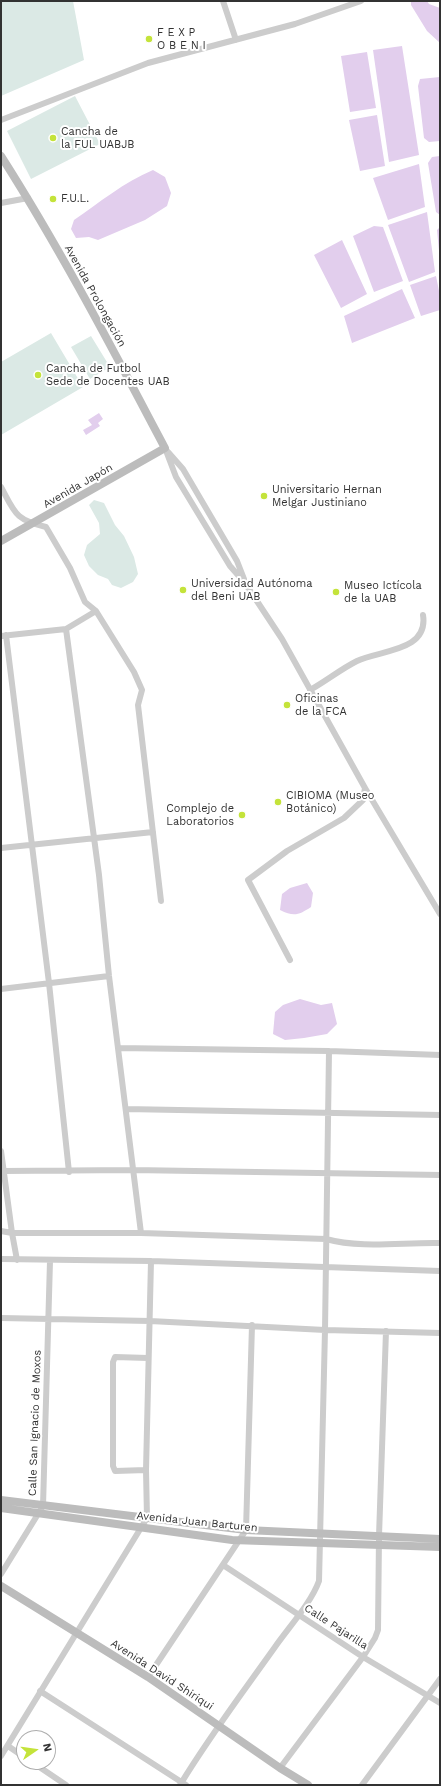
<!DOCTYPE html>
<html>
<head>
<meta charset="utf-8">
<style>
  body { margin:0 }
  #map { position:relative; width:441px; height:1786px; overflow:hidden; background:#fff; font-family:"Work Sans",sans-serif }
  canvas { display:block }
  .frame { position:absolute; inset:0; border:2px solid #323232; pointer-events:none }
  .north { position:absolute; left:16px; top:1730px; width:40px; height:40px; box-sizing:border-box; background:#fff; border:1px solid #adadad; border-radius:50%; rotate:77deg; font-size:11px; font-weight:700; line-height:16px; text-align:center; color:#323232 }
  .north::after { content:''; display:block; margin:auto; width:14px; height:18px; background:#c4e33a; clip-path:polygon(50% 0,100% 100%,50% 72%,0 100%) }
</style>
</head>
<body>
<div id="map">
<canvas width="441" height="1786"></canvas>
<div class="frame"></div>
<div class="north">N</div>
</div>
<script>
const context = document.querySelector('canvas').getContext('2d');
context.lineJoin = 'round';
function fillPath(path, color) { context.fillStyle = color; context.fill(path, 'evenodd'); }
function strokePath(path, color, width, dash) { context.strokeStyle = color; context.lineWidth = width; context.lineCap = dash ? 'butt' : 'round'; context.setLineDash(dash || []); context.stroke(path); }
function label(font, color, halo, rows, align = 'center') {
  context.font = font + ' "Work Sans",sans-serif'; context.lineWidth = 4; context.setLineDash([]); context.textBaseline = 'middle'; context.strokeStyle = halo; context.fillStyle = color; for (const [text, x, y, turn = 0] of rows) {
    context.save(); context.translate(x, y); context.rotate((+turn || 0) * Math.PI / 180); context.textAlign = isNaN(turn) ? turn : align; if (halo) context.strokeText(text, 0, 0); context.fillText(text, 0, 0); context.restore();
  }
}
const green = new Path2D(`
  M1,1h72l11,59 -83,36z
  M75,96l25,48 -69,35 -24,-48z
  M51,333l32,54 -82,48v-73z
  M91,336l19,31 -20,12 -19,-32z
  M94,500l10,3 11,22 9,11 10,21 4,17 -5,8 -12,6 -9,-3 -4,-6 -10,-4 -9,-9 -5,-11 3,-10 13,-11 -1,-11 -10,-18z`);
const water = new Path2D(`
  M411,1h16l2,3 11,4v35l-13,-12 -16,-26z
  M402,46l17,109 -30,7 -16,-112z
  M367,52l9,56 -26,4 -9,-56z
  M440,77v64l-11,1 -5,-4 -6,-52 2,-7z
  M377,115l8,51 -25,5 -11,-51z
  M440,156v59l-4,-3 -8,-49 4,-6z
  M419,164l6,43 -37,13 -15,-42z
  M153,170l12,7 6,16 -4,13 -22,14 -47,20 -9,-3 -13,1 -5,-9 3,-9c25,-17 50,-38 79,-50z
  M427,212l8,60 -26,10 -21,-57z
  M374,226l9,1 20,54 -29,11 -21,-56z
  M440,227v34l-3,-31z
  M342,240l25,54 -26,14 -27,-53z
  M436,276l4,20v14l-19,6 -11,-31z
  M402,289l13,29 -63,25 -8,-27z
  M99,413l4,6 -5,4 2,3 -14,9 -3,-5 9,-5 -4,-5z
  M307,883l6,10 -2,14c-12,8 -17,10 -31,3l2,-16 8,-6z
  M300,999l21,6 11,-2 5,21 -10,10 -23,4 -19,2 -12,-6 2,-22 8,-7z`);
const street = new Path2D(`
  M223,1l13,39
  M1,120l147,-57 147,-39 66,-23
  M1,203l27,-5
  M165,448l11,29 54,89 15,17 37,56 83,149 -2,12 -19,18 -57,33 -39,29 42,80
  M168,452l15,17 54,92 7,18
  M1,487c14,26 14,33 45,40l24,41 15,34 11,9 38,61 8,18 -4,15 23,196
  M96,611l-30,18 33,246 10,101 32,257
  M6,635l43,348 20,189
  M1,636l65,-7
  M310,690c16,-9 31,-21 47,-29 22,-11 72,-9 66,-46
  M365,788l75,126
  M1,848l152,-16
  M1,989l108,-13
  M118,1048l211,3 111,4
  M126,1109l314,6
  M1,1151l11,82h129l185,6c36,10 77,3 114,4
  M3,1171l130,-1 307,5
  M1,1231l11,2 5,27
  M1,1259l150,2 289,10
  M1,1318l149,3 175,9 115,3
  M146,1470l-31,1 -2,-5v-104l2,-5 33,1
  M223,1565l140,92 77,46
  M1,1574l42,-68 7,-245
  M148,1677l98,-147 6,-205
  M40,1691l146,94
  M8,1746l16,11
  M1,1756l146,-238 -1,-48 5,-209
  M32,1762l34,23
  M280,1768l83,-111 12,-19 3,-8 1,-94 7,-205
  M180,1785c29,-48 63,-93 95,-138 14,-20 36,-44 44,-66l6,-251 4,-279
  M362,1785l78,-106`);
const secondary = new Path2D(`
  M1,156c60,94 112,194 164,292l-164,93
  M1,1500l245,30 194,9
  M1,1508l231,32 208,7
  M1,1586l147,91 132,91 28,17`);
const markers = [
  [149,39,4,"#c4e33a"],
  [53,138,4,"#c4e33a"],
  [53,199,4,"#c4e33a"],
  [38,375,4,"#c4e33a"],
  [264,496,4,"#c4e33a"],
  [183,590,4,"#c4e33a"],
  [336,592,4,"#c4e33a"],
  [287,705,4,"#c4e33a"],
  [278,802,4,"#c4e33a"],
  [242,815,4,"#c4e33a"]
];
const poiNames = [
  ["F E X P",157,33],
  ["O B E N I",157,46],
  ["Cancha de",61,132],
  ["la FUL UABJB",61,145],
  ["F.U.L.",61,199],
  ["Cancha de Futbol",46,369],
  ["Sede de Docentes UAB",46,382],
  ["Universitario Hernan",272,490],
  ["Melgar Justiniano",272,503],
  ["Universidad Autónoma",191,584],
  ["del Beni UAB",191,597],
  ["Museo Ictícola",344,586],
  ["de la UAB",344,599],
  ["Oficinas",295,699],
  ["de la FCA",295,712],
  ["CIBIOMA (Museo",286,796],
  ["Botánico)",286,809],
  ["Complejo de",234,809,"right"],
  ["Laboratorios",234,822,"right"]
];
const streetNames = [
  ["Avenida Prolongación",95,296,61],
  ["Avenida Japón",78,486,-30],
  ["Calle San Ignacio de Moxos",35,1423,-88],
  ["Avenida Juan Barturen",197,1522,6],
  ["Calle Pajarilla",336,1627,33],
  ["Avenida David Shiriqui",162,1675,33]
];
fillPath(green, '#dbe9e5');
fillPath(water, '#e2ceed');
strokePath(street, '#ccc', 6);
strokePath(secondary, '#bcbcbc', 8);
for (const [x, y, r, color] of markers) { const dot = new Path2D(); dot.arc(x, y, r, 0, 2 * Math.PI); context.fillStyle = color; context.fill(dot); strokePath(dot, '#fff', 1.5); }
label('11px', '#323232', '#fff', poiNames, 'left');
label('11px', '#323232', '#fff', streetNames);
</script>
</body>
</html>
